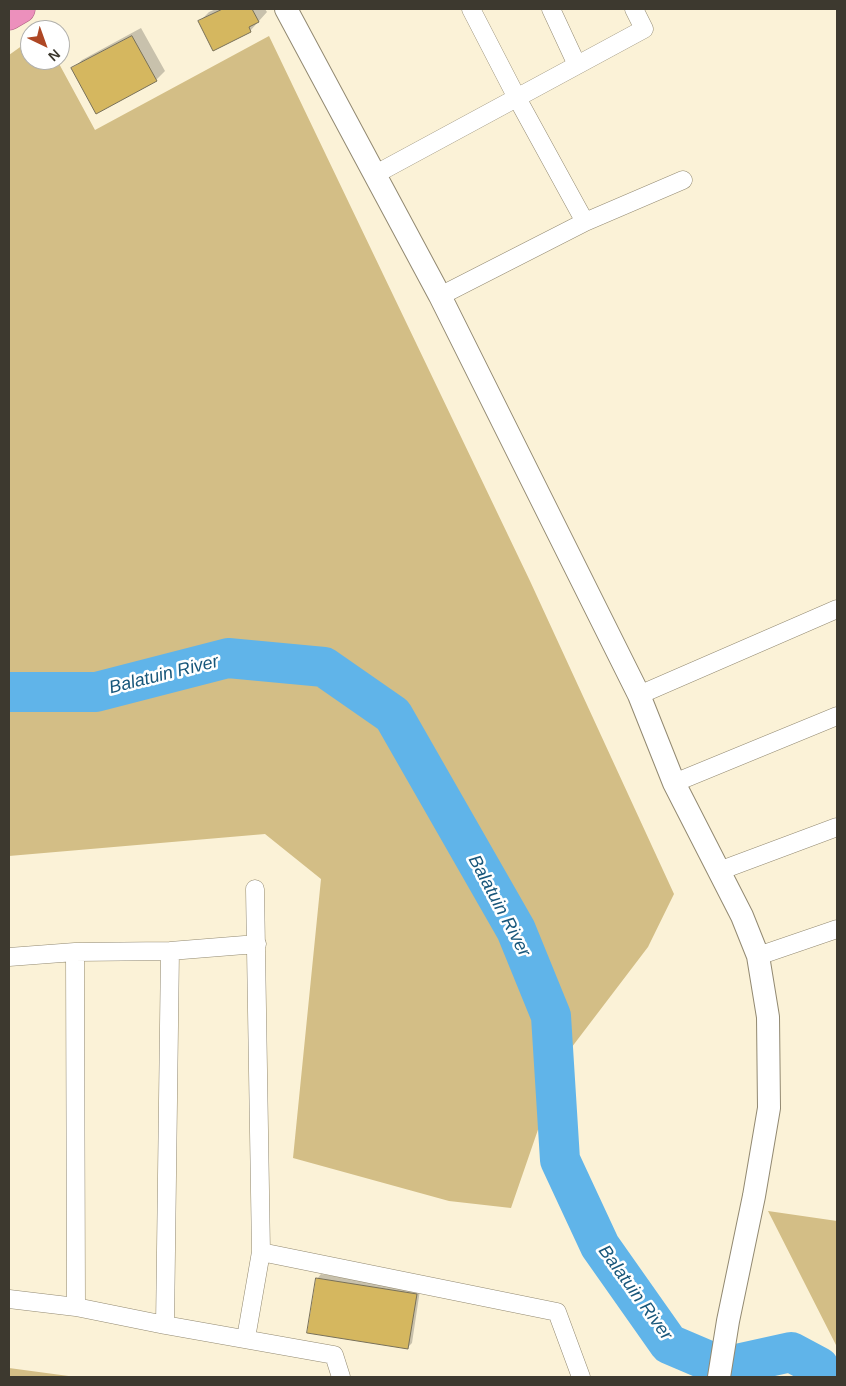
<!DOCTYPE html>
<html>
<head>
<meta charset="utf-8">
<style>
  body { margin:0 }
  #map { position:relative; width:846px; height:1386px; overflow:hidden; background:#fbf2d7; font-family:Arial,sans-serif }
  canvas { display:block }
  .frame { position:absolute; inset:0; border:10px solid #3d392f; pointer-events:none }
  .north { position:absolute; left:20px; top:20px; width:50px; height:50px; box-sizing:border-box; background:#fff; border:1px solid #b1b0ac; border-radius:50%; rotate:138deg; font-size:14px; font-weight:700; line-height:20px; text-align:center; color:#3d392f }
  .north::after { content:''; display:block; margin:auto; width:18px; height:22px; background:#ae4724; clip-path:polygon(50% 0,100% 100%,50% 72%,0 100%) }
</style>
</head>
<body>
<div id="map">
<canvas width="846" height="1386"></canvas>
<div class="frame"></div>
<div class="north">N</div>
</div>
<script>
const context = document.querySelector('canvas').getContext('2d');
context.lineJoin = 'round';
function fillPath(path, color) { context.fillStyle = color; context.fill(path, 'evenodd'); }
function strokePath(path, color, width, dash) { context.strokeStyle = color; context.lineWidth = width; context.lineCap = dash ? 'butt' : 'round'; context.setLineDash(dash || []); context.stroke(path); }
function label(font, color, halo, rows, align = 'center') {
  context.font = font + ' Arial,sans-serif'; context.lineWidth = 5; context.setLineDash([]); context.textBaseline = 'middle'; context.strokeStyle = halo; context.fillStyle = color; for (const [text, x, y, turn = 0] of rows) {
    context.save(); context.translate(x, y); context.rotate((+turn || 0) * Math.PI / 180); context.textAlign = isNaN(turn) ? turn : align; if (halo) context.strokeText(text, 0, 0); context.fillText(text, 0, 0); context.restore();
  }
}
const green = new Path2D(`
  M269,36l261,545 144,313 -26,53 -86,113 -51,148 -62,-7 -156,-43 28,-279 -56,-45 -256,22v-801l21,-15v20h27l38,70z
  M768,1211l69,10v126z
  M9,1368l67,9h-67z`);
const shadow = new Path2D(`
  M216,9h49l2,3 -17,19 -50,-10 9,-9z
  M141,28l24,43 -9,9 -83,-11 9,-9z
  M321,1274l99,16 -8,53 -5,5 -90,-69z`);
const river = new Path2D(`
  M9,692h87l132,-34 96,9 69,48 123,215 35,86 9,144 40,86 69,98 54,23 68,-15 28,15 5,10`);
const building = new Path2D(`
  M223,9h29l7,13 -10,5 2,5 -38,19 -15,-30z
  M132,36l25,45 -61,33 -25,-46z
  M316,1278l101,16 -9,55 -101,-16z`);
const minor = new Path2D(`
  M471,9l46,89 68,124
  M551,9l26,56
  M374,175l270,-146 -10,-20
  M440,296l145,-74 98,-42
  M639,695l198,-86
  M674,783l163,-67
  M719,871l118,-44
  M75,952l1,355
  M758,956l79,-27
  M9,957l66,-5 95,-1 87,-7
  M261,1252l296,60 24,65
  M9,1299l67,8 89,18 169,30 7,22
  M165,1325l5,-374
  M246,1338l15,-86 -6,-363`);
const tertiary = new Path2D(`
  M286,9l154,287 199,399 35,88 68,133 16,40 10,61 1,91 -15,88 -26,125 -9,56`);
const trunk = new Path2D(`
  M9,16l12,-7`);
const waterNames = [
  ["Balatuin River",164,675,-14],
  ["Balatuin River",499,906,62],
  ["Balatuin River",635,1293,54]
];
fillPath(green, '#d3be86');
fillPath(shadow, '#0003');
strokePath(river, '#60b4e9', 40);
fillPath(building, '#d5b75f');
strokePath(building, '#787058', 1);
strokePath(minor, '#928971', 19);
strokePath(tertiary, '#928971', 24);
strokePath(trunk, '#ac6080', 29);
strokePath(minor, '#fff', 18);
strokePath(tertiary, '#fff', 22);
strokePath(trunk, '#ec90bc', 28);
label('italic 18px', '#18577b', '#fff', waterNames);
</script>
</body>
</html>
